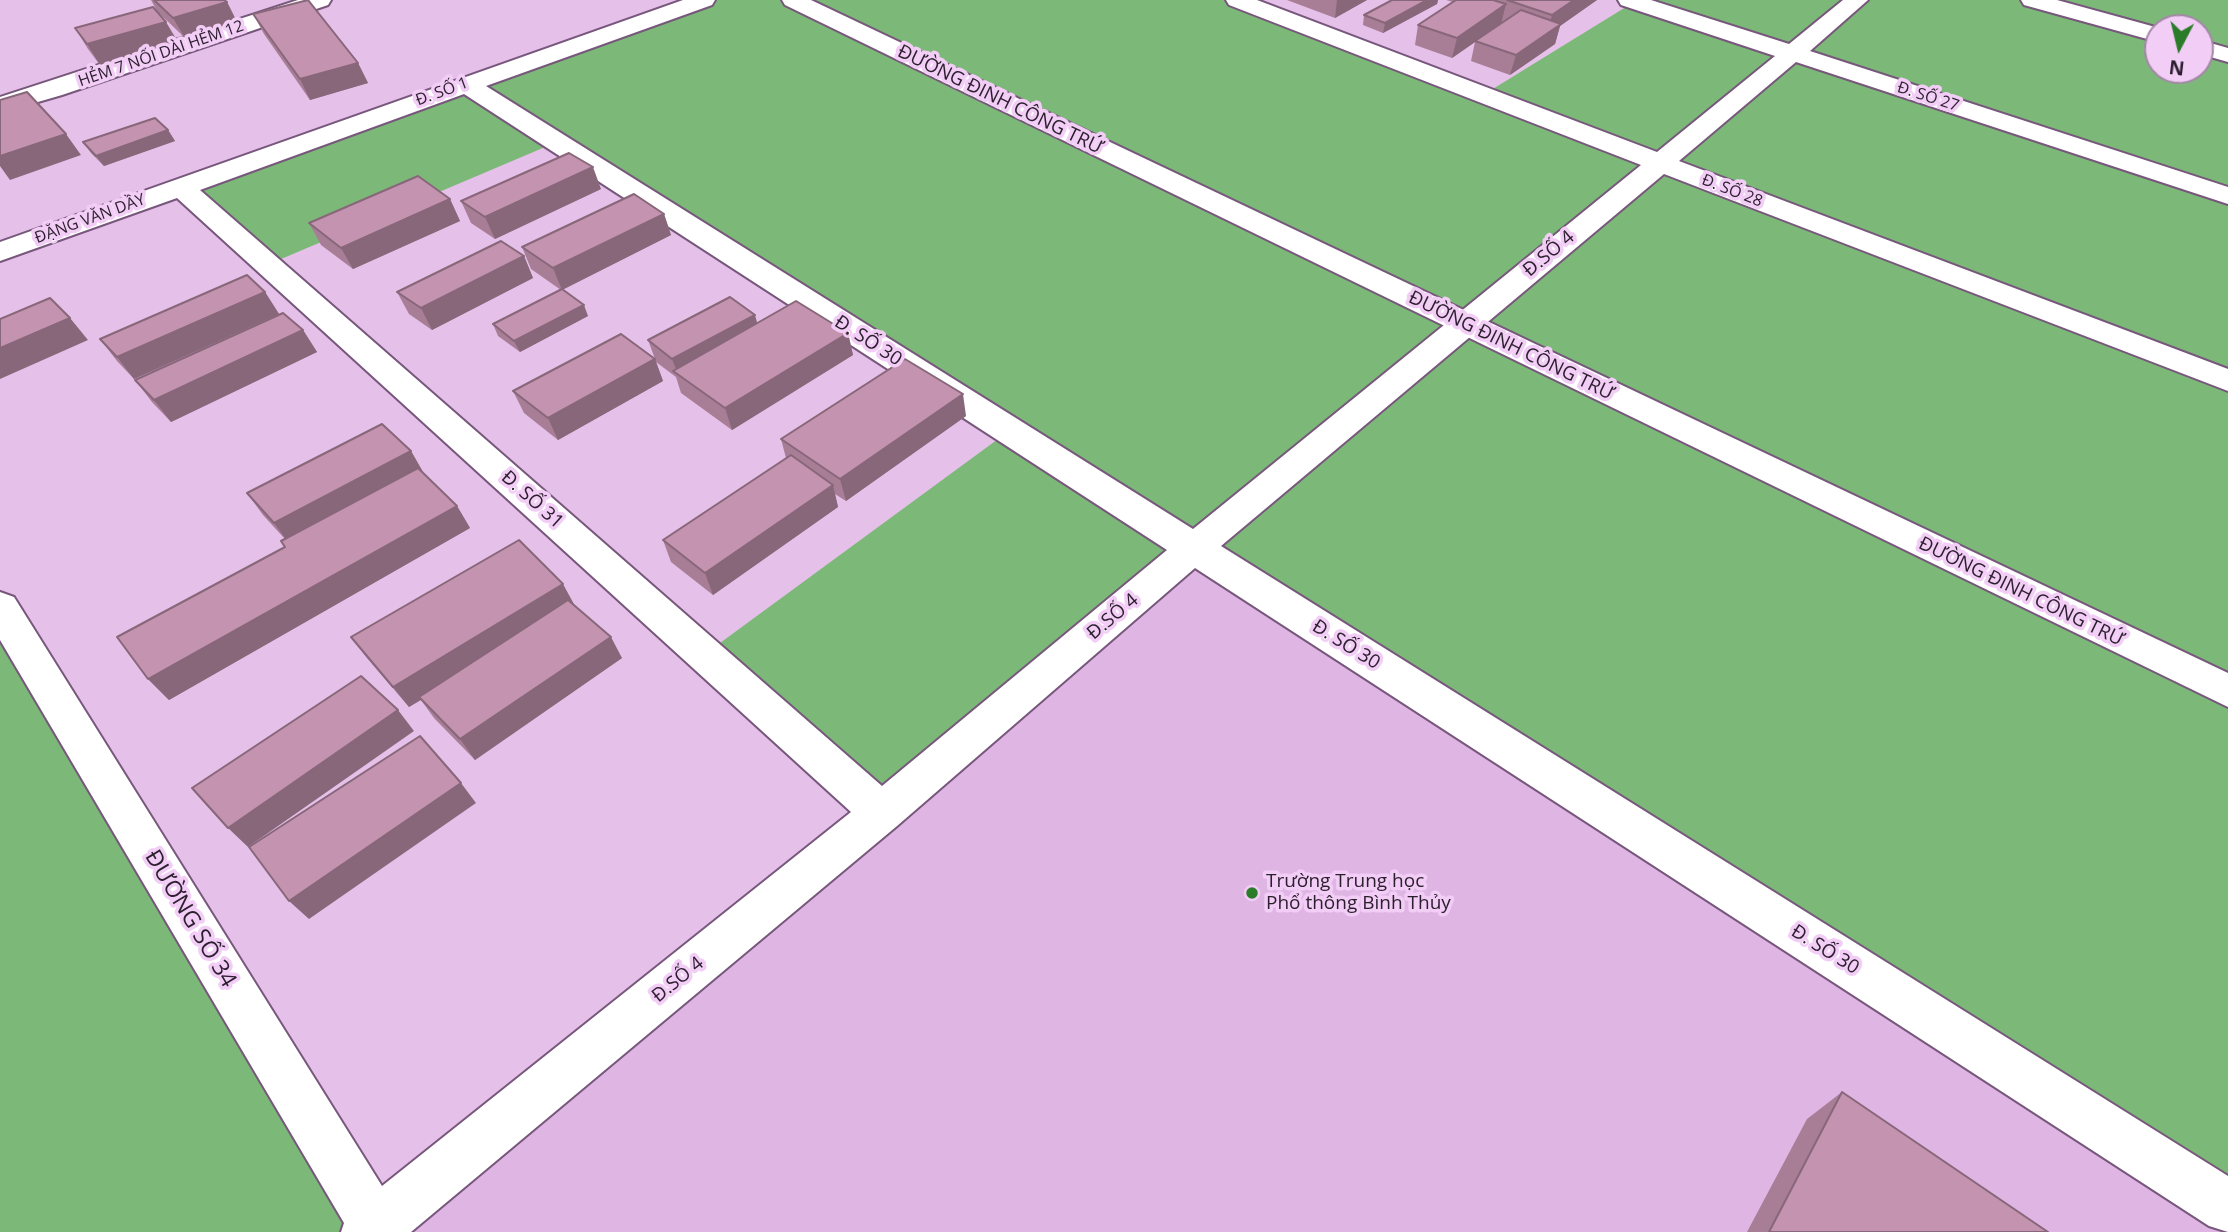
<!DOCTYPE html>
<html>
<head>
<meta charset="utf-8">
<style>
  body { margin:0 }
  #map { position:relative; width:2228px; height:1232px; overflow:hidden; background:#e5c0e9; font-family:"Open Sans",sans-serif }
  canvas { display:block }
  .north { position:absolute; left:2144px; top:14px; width:70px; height:70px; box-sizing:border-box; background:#f2cdf6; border:2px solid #a287a6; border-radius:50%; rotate:187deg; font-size:19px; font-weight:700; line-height:28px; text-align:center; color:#2b1e2d }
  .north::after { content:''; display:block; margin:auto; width:24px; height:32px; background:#2a7c28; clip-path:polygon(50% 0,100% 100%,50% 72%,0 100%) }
</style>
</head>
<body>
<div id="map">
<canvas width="2228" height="1232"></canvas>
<div class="north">N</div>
</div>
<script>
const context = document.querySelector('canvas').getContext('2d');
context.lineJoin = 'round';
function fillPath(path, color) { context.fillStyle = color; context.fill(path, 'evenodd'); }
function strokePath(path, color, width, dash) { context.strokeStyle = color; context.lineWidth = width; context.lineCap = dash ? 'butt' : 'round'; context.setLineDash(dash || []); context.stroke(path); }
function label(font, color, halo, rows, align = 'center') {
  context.font = font + ' "Open Sans",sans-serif'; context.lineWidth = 7; context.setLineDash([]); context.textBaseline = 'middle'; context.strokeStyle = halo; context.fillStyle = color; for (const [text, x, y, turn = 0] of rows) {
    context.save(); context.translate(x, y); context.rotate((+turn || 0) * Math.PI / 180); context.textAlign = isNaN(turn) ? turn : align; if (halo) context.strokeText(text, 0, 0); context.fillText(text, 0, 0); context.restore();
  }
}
const built = new Path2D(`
  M1196,564l1028,668h-1812l-6,-9z`);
const green = new Path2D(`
  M704,0h533l246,95 151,-93 -5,-2h599v1207l-1034,-659 -312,265 -177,-159 304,-223 -452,-289 -290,123 -86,-78zM2158,28h42v42h-42z
  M0,607l380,625h-380z`);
const minor = new Path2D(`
  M298,0h33l-3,5 -266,90 -62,18v-16z
  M683,0h32l-3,5 -226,81 707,443 448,-364 -412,-160 -3,-5h31l400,152 118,-96 -154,-51 -3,-5h33l138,44 54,-44h25l-58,51 418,136v17l-432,-142 -117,99 549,208v22l-564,-217 -443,372 1007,630v56l-19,-6 -1014,-658 -298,258 -486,406h-70l3,-9 -344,-583v-48l14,5 368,589 469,-374 -674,-614 -177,63v-19zM464,94l703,456 -285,236 -682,-596z
  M2021,0h36l102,28 -1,14 -134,-37z
  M2200,40l28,8v14l-28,-8z`);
const tertiary = new Path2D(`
  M782,0h29l1417,673v34l-1443,-702z`);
const wall = new Path2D(`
  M151,0h73l3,2 10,20 -52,16 -28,-27z
  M1287,0h80l-32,18z
  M1392,0h46l-1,4 -54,29 -20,-8 1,-10z
  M1446,0h151l-37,26 -5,18 -45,31 -39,-14 4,-19 -23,16 -37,-13 3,-20 35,-23z
  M253,14l105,49 10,20 -58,17 -46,-66z
  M75,28l103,14 -78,23 -12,-16z
  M168,130l7,11 -71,25 -13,-13 -8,-11z
  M601,189l-106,50 -24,-16 -10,-22z
  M450,199l10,22 -107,48 -32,-24 -12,-22z
  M664,214l7,21 -109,55 26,26 -68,36 -22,-16 -5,-12 68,-34 -30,-21 -9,-22z
  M524,256l9,22 -101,52 -23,-16 -12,-22z
  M265,292l14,22 -145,65 -17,-18 -17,-22z
  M757,323l91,10 5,22 -121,75 -51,-37 -5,-16 -20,-15 7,19 -105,59 -34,-27 -11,-22 142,-32 -7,-19z
  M303,330l14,22 -146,70 -19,-20 -17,-22z
  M966,416l-120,85 -11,-7 3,13 -125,88 -42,-33 -8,-22 123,-82 -5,-19z
  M411,451l12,21 -1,1 35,33 13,22 -301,172 -21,-21 137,-132v-8l-22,-24 -16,-22z
  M575,606l47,52 -147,102 -41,-42 -13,-18 -12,7 -42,-49 -16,-21z
  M1842,1092l206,140h-301l60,-113z`);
const shadedWall = new Path2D(`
  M1337,0h30l-32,18z
  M1427,0h11l-1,4 -54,29 2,-10z
  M1574,0h23l-37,26 -5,18 -45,31 6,-20 31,-22 5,-18z
  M227,2l10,20 -52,16 -12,-20z
  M1506,4l-5,20 -49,34 5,-20z
  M166,22l12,20 -78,23 -13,-21z
  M358,63l10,20 -58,17 -10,-21z
  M168,130l7,11 -71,25 -8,-10z
  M66,134l15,21 -71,25 -10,-14v-10z
  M593,167l8,22 -106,50 -10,-22z
  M450,199l10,22 -107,48 -12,-21z
  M664,214l7,21 -109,55 -9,-22z
  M524,256l9,22 -101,52 -11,-22z
  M265,292l14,22 -145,65 -17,-22z
  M584,305l4,11 -68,36 -6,-11z
  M755,315l6,22 -83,37 -6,-15z
  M70,318l18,22 -88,39v-31z
  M303,330l14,22 -146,70 -17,-22z
  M848,333l5,22 -121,75 -7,-22z
  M655,359l8,22 -105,59 -10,-22z
  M963,394l3,22 -120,85 -6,-22z
  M411,451l12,21 -133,73 -16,-22z
  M833,485l5,22 -125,88 -8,-22z
  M457,506l13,22 -301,172 -21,-21z
  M563,584l12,22 -166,101 -16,-20z
  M611,637l11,21 -147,102 -15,-21z
  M398,710l16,21 -166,116 -20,-19z
  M461,783l15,20 -167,116 -20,-18z`);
const building = new Path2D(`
  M154,0h70l3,2 -54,16z
  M308,0l50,63 -58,16 -47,-65z
  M1392,0h35l-42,23 -21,-8z
  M1456,0h37l13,4 -49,34 -39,-13z
  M1507,0h67l-22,15z
  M153,7l13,15 -79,22 -12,-16z
  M1521,10l40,14 -45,31 -41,-14z
  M27,92l39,42 -66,22v-56z
  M155,118l13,12 -72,26 -13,-14z
  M569,153l24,14 -108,50 -24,-16z
  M418,176l32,23 -109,49 -32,-25z
  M634,194l30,20 -111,54 -31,-21z
  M501,241l23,15 -103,52 -24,-16z
  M247,275l18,17 -148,65 -17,-18z
  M562,289l22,16 -70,36 -21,-17z
  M730,297l25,18 -83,44 -24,-19z
  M50,298l20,20 -70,30v-29z
  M796,301l52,32 -123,75 -52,-37z
  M283,313l20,17 -149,70 -19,-20z
  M621,334l34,25 -107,59 -35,-27z
  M905,359l58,35 -123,85 -59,-40z
  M382,424l29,27 -137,72 -27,-30z
  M791,455l42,30 -128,88 -42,-33z
  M418,468l39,38 -309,173 -31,-42 168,-90 -4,-6z
  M519,540l44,44 -170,103 -42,-50z
  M568,600l43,37 -151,102 -41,-42z
  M361,676l37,34 -170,118 -36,-40z
  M420,736l41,47 -172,118 -40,-54z
  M1842,1092l206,140h-279z`);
const markers = [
  [1252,893,7,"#2a7c28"]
];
const farStreetnames = [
  ["HẺM 7 NỐI DÀI HẺM 12",161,54,-19],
  ["Đ. SỐ 1",442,92,-20],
  ["Đ. SỐ 27",1928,97,18],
  ["Đ. SỐ 28",1732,191,21],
  ["ĐẶNG VĂN DẦY",90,219,-20]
];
const streetNames = [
  ["ĐƯỜNG ĐINH CÔNG TRỨ",1000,100,26],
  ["Đ.SỐ 4",1549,254,-40],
  ["Đ. SỐ 30",868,341,33],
  ["ĐƯỜNG ĐINH CÔNG TRỨ",1511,346,26],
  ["Đ. SỐ 31",532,500,42],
  ["ĐƯỜNG ĐINH CÔNG TRỨ",2021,592,26],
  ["Đ.SỐ 4",1113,617,-40],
  ["Đ. SỐ 30",1346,645,32],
  ["Đ. SỐ 30",1825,950,32],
  ["Đ.SỐ 4",678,980,-39]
];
const poiNames = [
  ["Trường Trung học",1266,882],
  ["Phổ thông Bình Thủy",1266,904]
];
const nearStreetnames = [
  ["ĐƯỜNG SỐ 34",190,919,59]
];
fillPath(built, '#dfb5e4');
fillPath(green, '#7cb978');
strokePath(minor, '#77577b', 4);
strokePath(tertiary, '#77577b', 4);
fillPath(minor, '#fff');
fillPath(tertiary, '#fff');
fillPath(wall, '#a87e96');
fillPath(shadedWall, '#88677a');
fillPath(building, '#c393af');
strokePath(building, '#88677a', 2);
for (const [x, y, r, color] of markers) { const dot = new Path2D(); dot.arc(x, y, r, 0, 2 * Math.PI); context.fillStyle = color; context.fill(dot); strokePath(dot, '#f2cdf6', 2.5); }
label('16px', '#2b1e2d', '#f2cdf6', farStreetnames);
label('19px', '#2b1e2d', '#f2cdf6', streetNames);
label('19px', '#2b1e2d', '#f2cdf6', poiNames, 'left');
label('23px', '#2b1e2d', '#f2cdf6', nearStreetnames);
</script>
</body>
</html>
